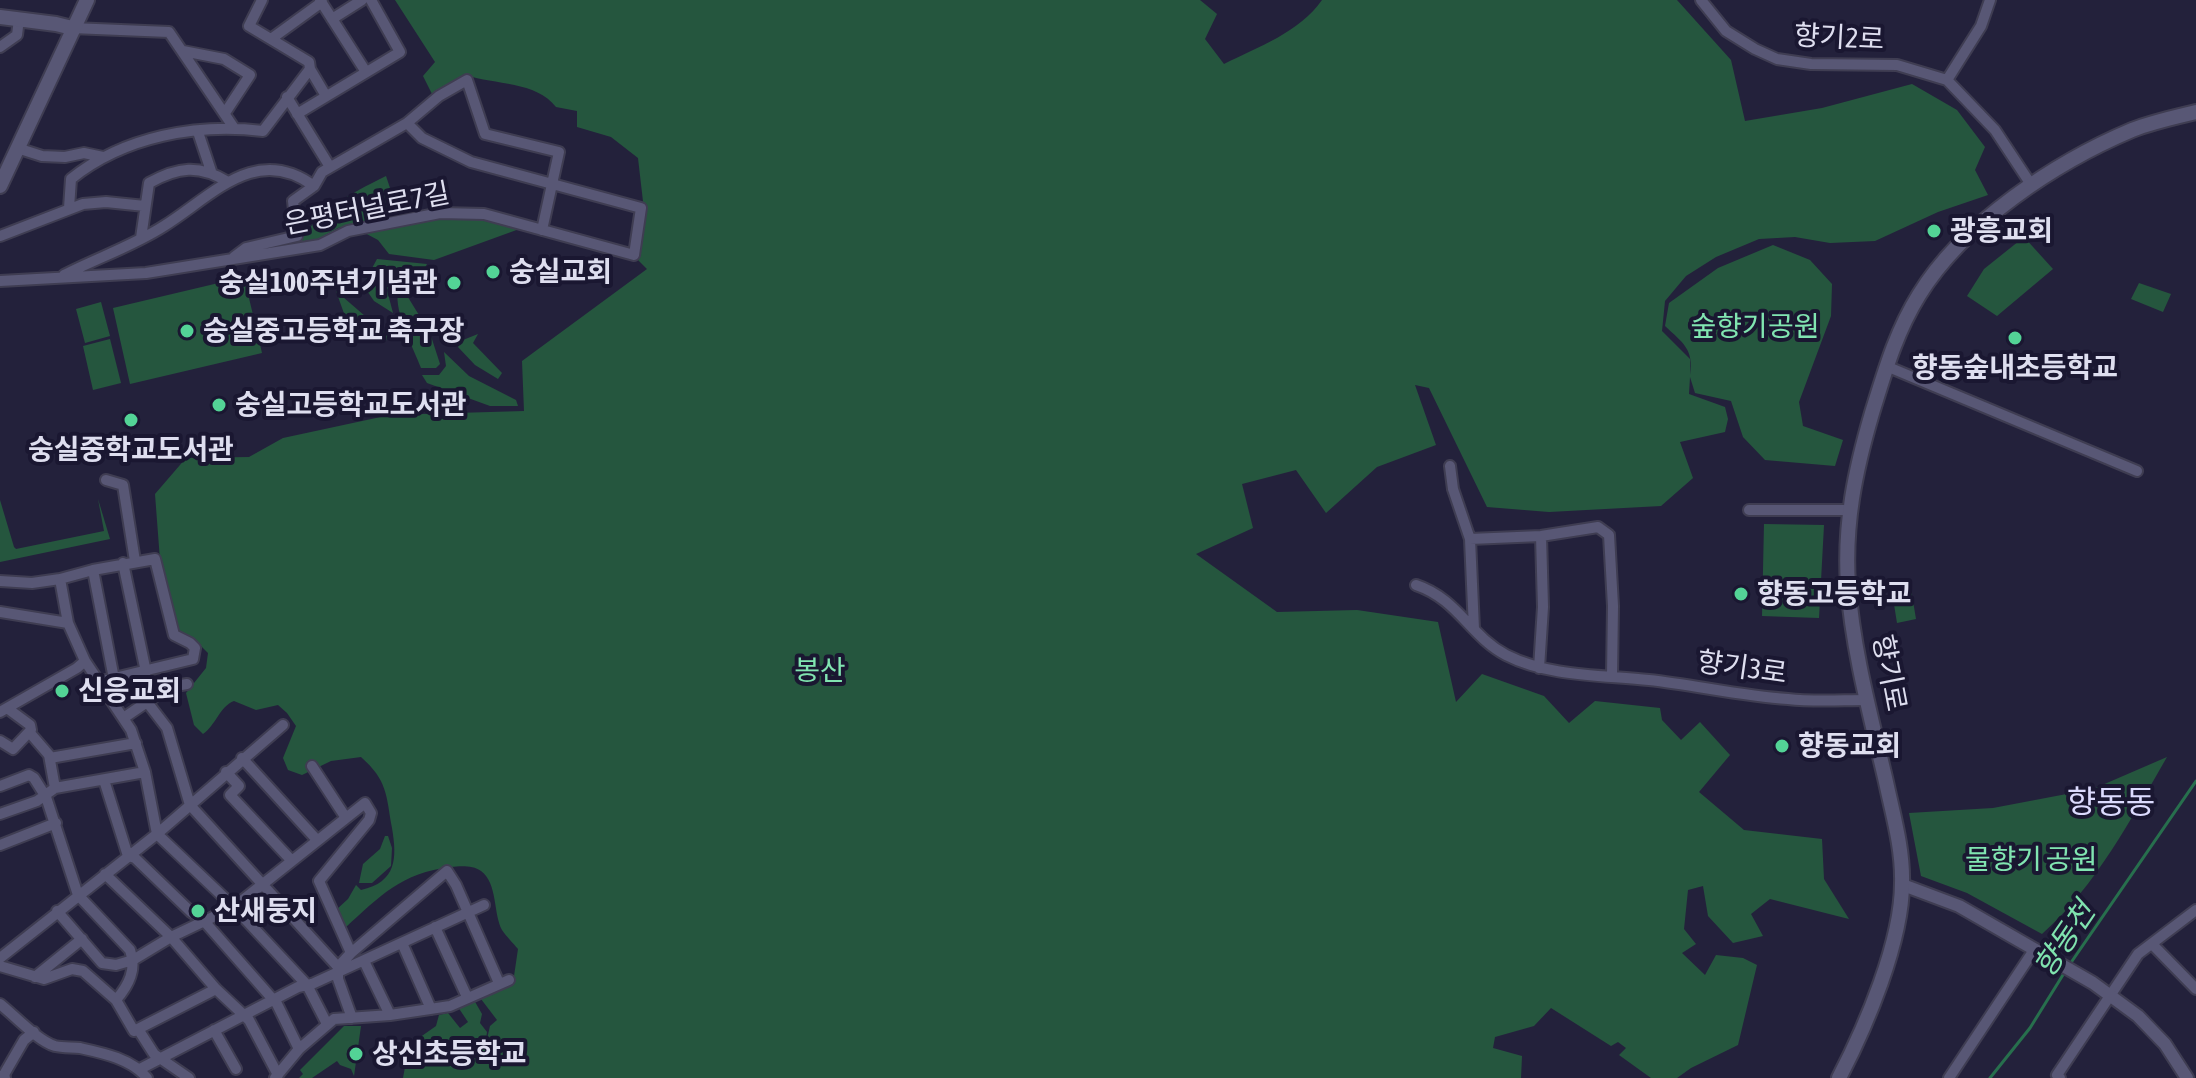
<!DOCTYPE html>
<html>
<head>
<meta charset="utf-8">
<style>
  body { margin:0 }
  canvas { display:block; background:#23213b }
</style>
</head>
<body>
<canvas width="2196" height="1078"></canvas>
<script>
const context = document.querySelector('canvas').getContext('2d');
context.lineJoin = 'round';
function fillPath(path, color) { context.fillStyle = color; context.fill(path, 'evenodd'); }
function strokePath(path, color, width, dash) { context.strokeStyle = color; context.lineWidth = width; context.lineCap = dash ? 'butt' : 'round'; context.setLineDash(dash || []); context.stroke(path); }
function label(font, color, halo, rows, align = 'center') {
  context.font = font + ' "Asap Condensed","Noto Sans KR",sans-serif'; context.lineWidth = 8; context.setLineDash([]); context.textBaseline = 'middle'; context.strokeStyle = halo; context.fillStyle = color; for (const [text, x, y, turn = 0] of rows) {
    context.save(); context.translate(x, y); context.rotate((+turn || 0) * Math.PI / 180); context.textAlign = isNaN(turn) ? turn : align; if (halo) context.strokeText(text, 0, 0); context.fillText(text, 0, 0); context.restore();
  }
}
const green = new Path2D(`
  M395,0h805l17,14 -12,25 19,25c34,-17 76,-32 98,-64h355l54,60 14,61 77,-13 90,-24 45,26 28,37 -10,23 13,25 -50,17 -63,29 -45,2 -35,-6 -36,2 -43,18 -30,19 -21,25 -3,30 28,28v16c4,-26 -7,-32 -25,-49l4,-23 49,-35 55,-23 37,15 22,24 -1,32 -32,86 4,24 40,14 -8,26 -70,-6 -22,-23 -12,-36 -36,-8 -5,-16 -1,17 36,13 3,12 -3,13 -45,10 13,36 -32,28 -112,6 -62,-5 -58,-119 -14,-3 21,60 -59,22 -51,46 -30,-43 -54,14 11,44 -57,26 81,58 80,-2 81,12 18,80 26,-28 62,22 25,27 26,-22 65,7 2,12 19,20 19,-18 30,33 -31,37 45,38 78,9 2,40 25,40 -79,-20 -19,15 12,22 -30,7 -25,-27 -5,-30 -15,4 -4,39 12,15 -14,9 23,22 11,-20 27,3 14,7 -19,80 -47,23 -14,10h-26l-32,-23 7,-7 -8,-6 -7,4 -60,-38 -17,18 -39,11 -2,11 29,8 -1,22h-1118l6,-33 27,-19 3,-11 9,-2 12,15 8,-6 -10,-15 16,-7 8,14 -2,9 7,9 -1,7 -4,3 6,10 6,-4 -7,-9 3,-13 7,-6 -16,-21 32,-16 5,-34c-5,-6 -12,-13 -16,-19 -9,-17 -4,-46 -21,-59 -8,-6 -21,-5 -30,-4 -50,6 -71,29 -106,61l-9,-18 12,-11 8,-14 5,5c36,-8 36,-32 31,-62 -6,-33 -4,-47 -31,-71l-30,4 -29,14 -14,-5 -5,-12 13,-32 -9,-13 -9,-8 -22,5 -22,-9c-14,5 -18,24 -31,33l-9,-9 -8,-32 20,-25 2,-15 -15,-15 -16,-7 -17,-71 -5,-66 31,-36 63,-1 34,-19 107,-23 134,-4 -2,-50 125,-92 -11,-11 8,-48 -6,-52 -27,-21 -34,-10v-16l-21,-4c-20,-26 -61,-22 -90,-32l-33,21 -10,-20 12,-14z
  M386,176l12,36 -60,16 -22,12 -19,5c23,-36 51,-50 89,-69z
  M438,216l48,1 36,11 -88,32 -45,-6 -11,-14 -17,-9z
  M2024,237l29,32 -56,47 -30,-20 17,-27z
  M377,259l50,5 -6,11 -12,-2 -13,3 -9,14 6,23 -19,-12 -11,-16z
  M244,277l18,76 -132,31 -17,-76z
  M413,280l6,7 -13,7 24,39 10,31 -4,4h-15c-7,-19 -27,-56 -23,-76 2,-7 9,-9 15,-12z
  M2139,283l32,11 -8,18 -32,-13z
  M336,291l51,44 -1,6 -6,-1 -34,-21z
  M101,302l9,34 -25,7 -9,-34z
  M478,334l-5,9 29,30 -4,6 -23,-14 -17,-18 5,-7z
  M110,339l11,44 -28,7 -10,-44z
  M444,352l25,24 47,24 2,6h-28l-63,-23 -5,-8h17l7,-9z
  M98,499l12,40 -110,23v-62l14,47 2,2 88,-18z
  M1764,524l60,1 -5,93 -57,-2z
  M1911,589l5,30 -19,4 -5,-31z
  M2167,757c-36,62 -71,129 -125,177l-75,-41 -46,-17 -12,-63 84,-5 100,-19z
  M385,836h3l4,12 -1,18 -19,17h-13l4,-19 17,-15z
  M344,1026h17l-7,50 -3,-7 -11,-4 -3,-4 -25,17h-13l4,-4 -3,-4z`);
const stream = new Path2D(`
  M2070,964l126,-183
  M1990,1078l40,-50 36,-58`);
const minor = new Path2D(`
  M262,0l-13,26 60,36 1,7 16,27
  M320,0l46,72
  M1701,0l25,31 29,18 22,10 34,5 86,1 50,15 48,50 37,56
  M332,19l30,-19
  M72,28l97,4 65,96
  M271,39l51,-37
  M0,47l17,-12 2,-16
  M183,51l41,8 26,16 -25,38
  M1947,80l34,-54 9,-26
  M287,97l43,70
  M297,114l103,-62 -29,-52
  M198,132l13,39
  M17,148l25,8 23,1 19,-4 19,4
  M69,208l2,-29c53,-43 127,-56 192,-48l47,-62
  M0,236l83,-32 23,-2 39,4
  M141,238l8,-55c29,-16 50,-19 79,-1
  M234,257l12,-9 51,-12 -4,-35 21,-15 8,-14 85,-49 32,-27 28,-16 18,54 74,18 -17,78
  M64,275c33,-17 69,-29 100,-49 48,-30 92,-83 150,-40
  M0,281l146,-8 174,-28 28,-14 92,-18 44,1 150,41 7,-47 -170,-46 -49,-24 -15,-15
  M1886,366l251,105
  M1450,466l3,23 17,50
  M106,480l17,5 12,76
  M1749,510h100
  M123,563l23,109
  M93,570l21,109
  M60,579l8,44 17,38 46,69 14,42 12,62
  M0,581l32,2 28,-4 33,-9 62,-11 19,76 16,8 5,5 -2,11 -95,23
  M1416,585c42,14 54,51 90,70 43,22 97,20 143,25 46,5 92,16 139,19 26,3 53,1 79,1
  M0,612l68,11
  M1474,629l-4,-90 71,-3 57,-9 11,8 4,71 -1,70
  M1539,668l4,-61 -2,-71
  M147,702l20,26 23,77 148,162
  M0,712l77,-44 8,-7
  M125,717l44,-30 18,-3
  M30,733l19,22 6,33
  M0,741l13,8 18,-19 -1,-5 -23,-17
  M50,758l86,-15
  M242,758l75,82
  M312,766l34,52
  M226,772l13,14 -9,9 62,66
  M104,780l24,76 7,2 56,54 13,9 73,83 22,45
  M0,786l29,-11 5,3 12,19 32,98 52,55c7,19 -1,35 -14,50
  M0,814l37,-13 18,-13 90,-16
  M157,834l77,73 73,78 20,39
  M0,845l56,-22
  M105,874l66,63 45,52 33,31 29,55
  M57,911l45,52 14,2 17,-5 38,-23 63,-30 131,-104 6,10 -2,7 -50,61 32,72
  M435,927l32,70
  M402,943l29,66
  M2152,944l44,45
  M0,958l157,-124 126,-109
  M364,961l26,54
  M0,966l44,13 28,-10 11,2 33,29 18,31 82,-42
  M35,977l47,-38
  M0,1004c15,12 38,37 55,42 8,2 17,1 25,2 23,5 52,11 67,30
  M352,1018l-14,-39v-12l13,-14 96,-82 9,14 43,98
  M138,1029l16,25 35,24
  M214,1030l22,39
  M140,1069l158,-82 14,-3 172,-79
  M2,1078l22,-38 10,-8
  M275,1078l24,-29 35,-30 56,-4 60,-9 59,-26
  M1949,1078l85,-128
  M2060,1078l-3,-3 81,-121 58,-44`);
const tertiary = new Path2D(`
  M1903,885l56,21 134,77 45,33 27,28 22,34`);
const secondary = new Path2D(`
  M0,17l56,7 16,4
  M0,186l87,-186
  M0,1078h3
  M1839,1078c27,-52 63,-136 63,-195 1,-34 -9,-68 -16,-101 -15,-65 -33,-130 -38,-197 -4,-61 7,-114 24,-172 13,-42 24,-81 47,-118 44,-72 137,-133 213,-165 20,-8 43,-13 64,-18`);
const markers = [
  [1934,231,8,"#53d396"],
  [493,272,8,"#53d396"],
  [454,283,8,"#53d396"],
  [187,331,8,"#53d396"],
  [2015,338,8,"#53d396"],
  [219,405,8,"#53d396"],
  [131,420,8,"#53d396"],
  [1741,594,8,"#53d396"],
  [62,691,8,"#53d396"],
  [1782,746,8,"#53d396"],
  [198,911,8,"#53d396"],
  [356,1054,8,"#53d396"]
];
const streetNames = [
  ["향기2로",1839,38,3],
  ["은평터널로7길",367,209,-11],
  ["향기3로",1742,668,8],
  ["향기로",1889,673,79]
];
const poiNames = [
  ["광흥교회",1950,231],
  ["숭실교회",509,272],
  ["숭실100주년기념관",438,283,"right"],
  ["숭실중고등학교 축구장",203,331],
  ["향동숲내초등학교",2015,368,"center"],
  ["숭실고등학교도서관",235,405],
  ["숭실중학교도서관",131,450,"center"],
  ["향동고등학교",1757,594],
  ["신응교회",78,691],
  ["향동교회",1798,746],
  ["산새둥지",214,911],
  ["상신초등학교",372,1054]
];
const parkNames = [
  ["숲향기공원",1755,327],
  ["봉산",820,671],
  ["물향기 공원",2031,860]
];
const waterNames = [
  ["향동천",2065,940,-56]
];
const quarterNames = [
  ["향동동",2111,803]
];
fillPath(green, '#25563e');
strokePath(stream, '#276f4d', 3);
strokePath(minor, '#3f3d52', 14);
strokePath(tertiary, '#3f3d52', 16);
strokePath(secondary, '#3f3d52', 18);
strokePath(minor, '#585775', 10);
strokePath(tertiary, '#585775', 12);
strokePath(secondary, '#585775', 14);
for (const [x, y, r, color] of markers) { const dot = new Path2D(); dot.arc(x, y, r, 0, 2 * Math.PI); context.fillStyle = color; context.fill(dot); strokePath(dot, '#1a1731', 3); }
label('28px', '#dedeef', '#1a1731', streetNames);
label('bold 28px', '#dedeef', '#1a1731', poiNames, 'left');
label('28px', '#81e5b1', '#1a1731', parkNames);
label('italic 30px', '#80e3af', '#1a1731', waterNames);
label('32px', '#dcdbfe', '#1a1731', quarterNames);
</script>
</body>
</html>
